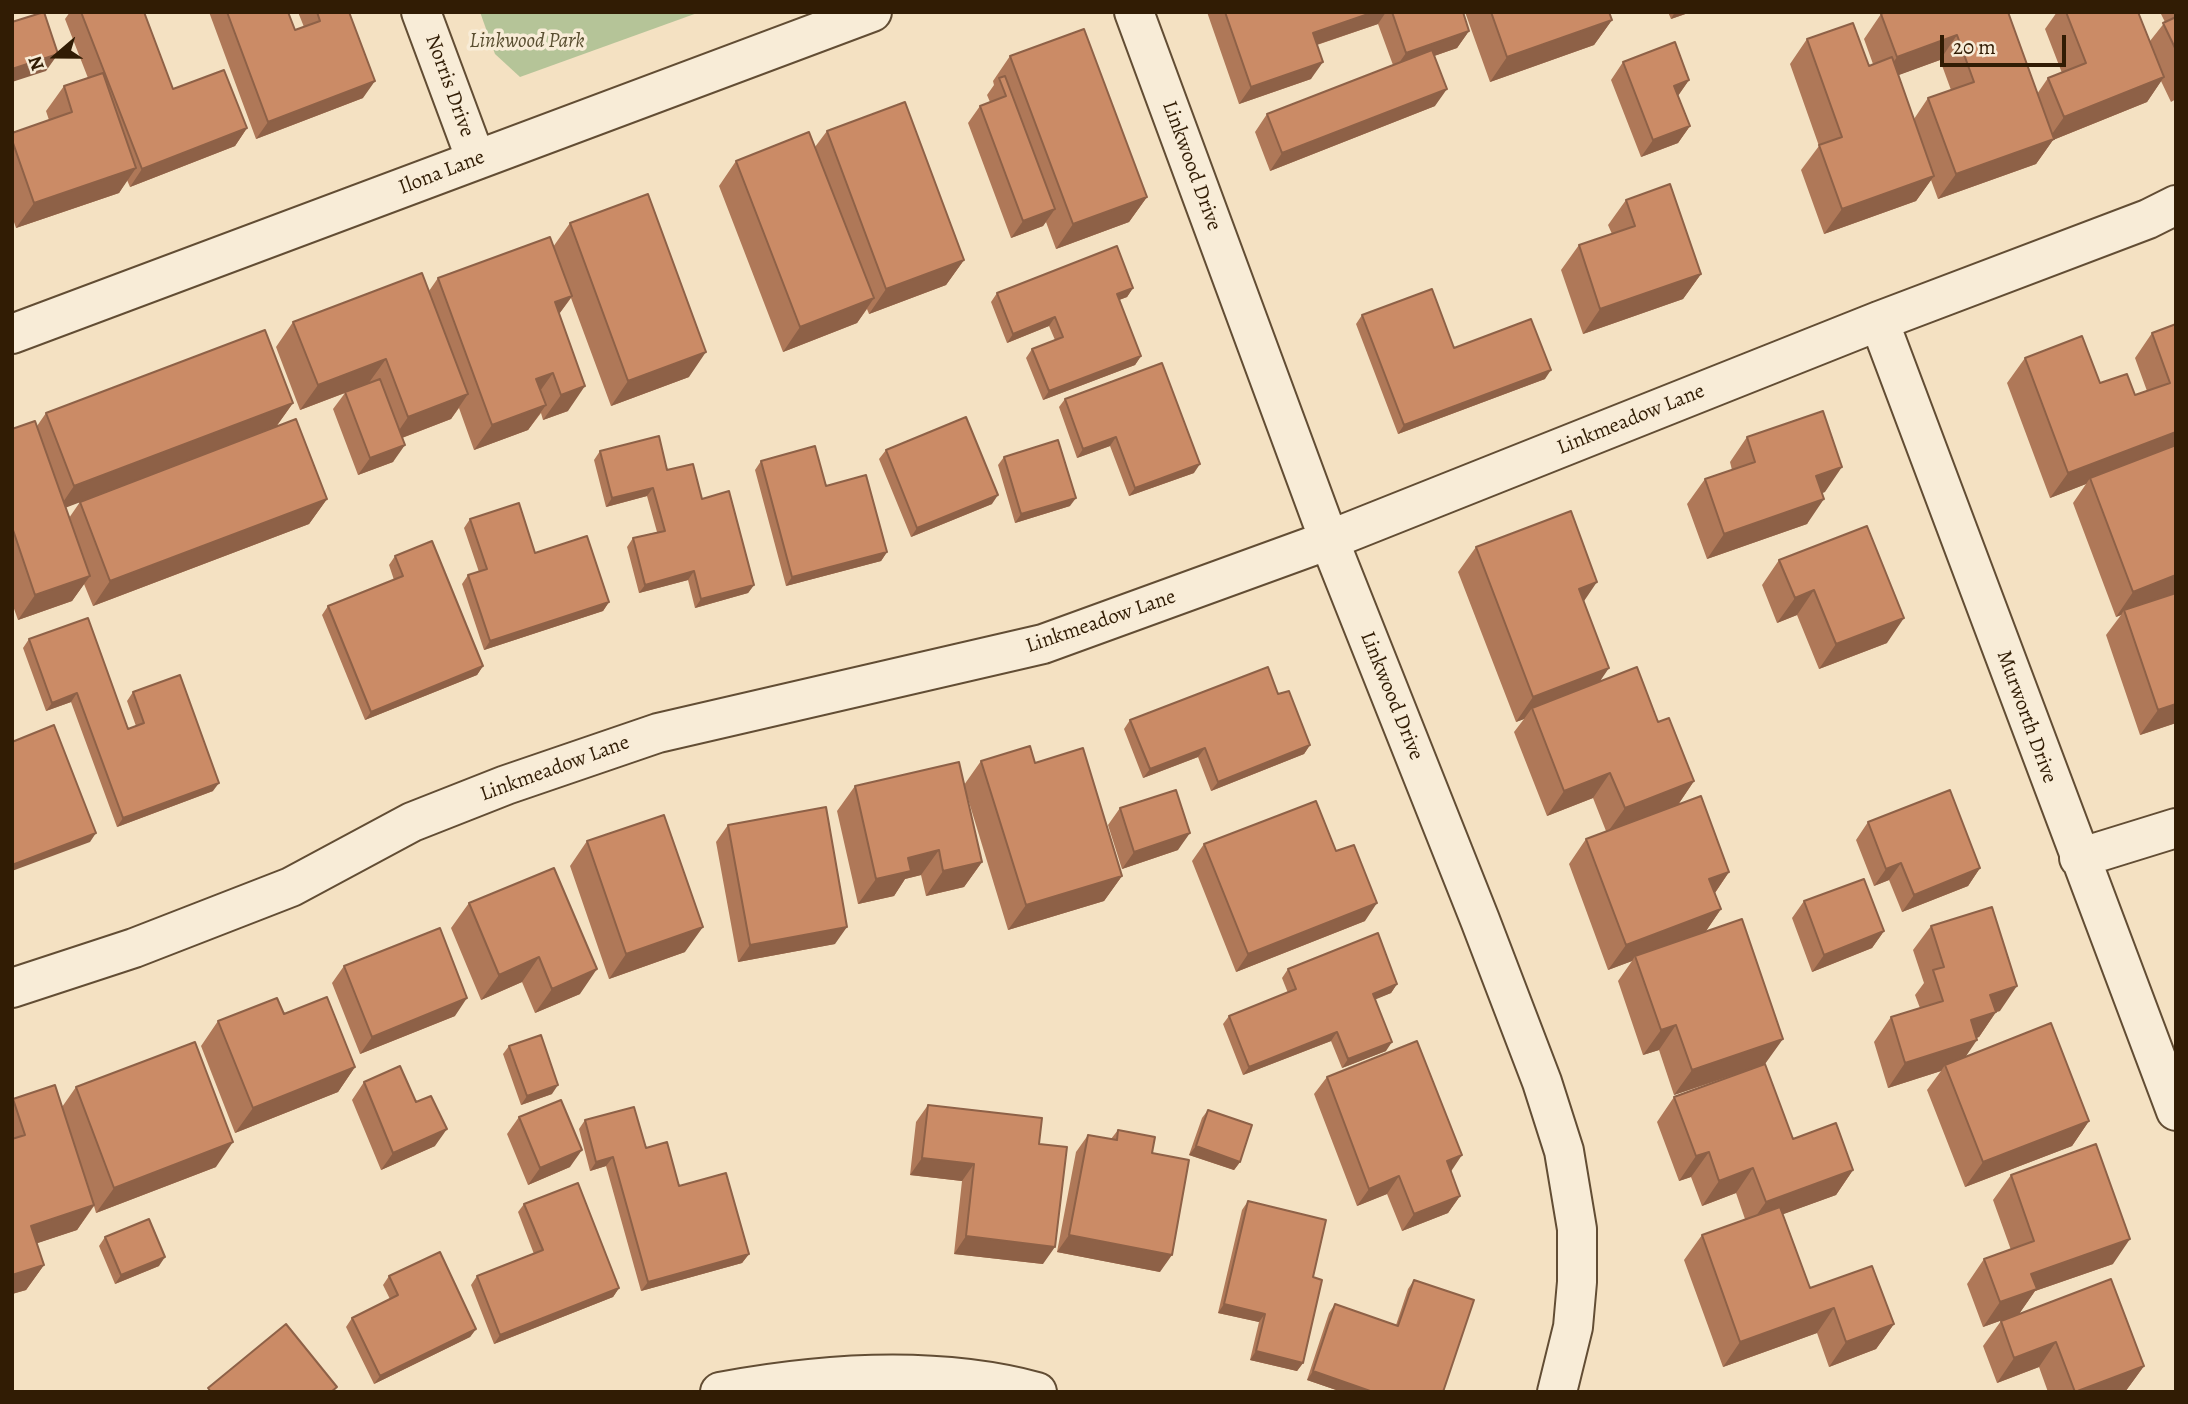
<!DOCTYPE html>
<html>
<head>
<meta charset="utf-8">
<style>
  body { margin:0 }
  #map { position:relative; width:2188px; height:1404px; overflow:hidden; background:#f4e1c2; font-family:Alegreya,serif }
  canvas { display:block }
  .frame { position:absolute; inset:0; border:14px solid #311c04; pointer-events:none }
  .north { position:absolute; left:21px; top:21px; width:70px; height:70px; -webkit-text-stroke:5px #f8ecd7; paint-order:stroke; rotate:250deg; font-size:19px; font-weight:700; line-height:28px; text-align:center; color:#311c04 }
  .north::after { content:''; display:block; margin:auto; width:24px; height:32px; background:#311c04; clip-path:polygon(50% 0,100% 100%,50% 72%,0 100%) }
  .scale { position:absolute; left:1940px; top:35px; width:126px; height:32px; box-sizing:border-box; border:4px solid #311c04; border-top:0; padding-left:9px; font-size:21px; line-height:24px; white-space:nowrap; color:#311c04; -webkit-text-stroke:5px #f8ecd7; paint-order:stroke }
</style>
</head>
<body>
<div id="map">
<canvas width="2188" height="1404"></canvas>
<div class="frame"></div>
<div class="north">N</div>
<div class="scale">20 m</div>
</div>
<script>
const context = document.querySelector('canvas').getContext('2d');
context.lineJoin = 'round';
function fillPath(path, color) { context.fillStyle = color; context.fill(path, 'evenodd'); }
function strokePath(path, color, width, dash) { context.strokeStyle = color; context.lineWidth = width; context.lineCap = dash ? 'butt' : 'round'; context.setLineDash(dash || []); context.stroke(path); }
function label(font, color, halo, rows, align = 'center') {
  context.font = font + ' Alegreya,serif'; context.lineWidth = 7; context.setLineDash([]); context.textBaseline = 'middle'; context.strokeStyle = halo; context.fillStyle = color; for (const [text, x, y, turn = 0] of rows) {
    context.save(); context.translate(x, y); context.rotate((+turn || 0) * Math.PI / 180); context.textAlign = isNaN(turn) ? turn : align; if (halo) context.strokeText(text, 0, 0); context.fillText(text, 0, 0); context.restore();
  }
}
const green = new Path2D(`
  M480,12h220l-180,65 -25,-23z`);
const minor = new Path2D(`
  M421,12l55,148
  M1134,12l195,528 151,380 62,162 22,69 13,78v53l-4,45 -16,65
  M1879,321l297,790
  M12,334l860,-322
  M2079,858l97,-30
  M12,988l122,-40 157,-61 121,-65 94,-37 152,-52 385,-89 286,-104 550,-219 269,-102 28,-14
  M720,1392c102,-19 216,-27 317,0`);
const wall = new Path2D(`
  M70,12h74l29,77 74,39 -12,18 -105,41 -3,-7 -8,13 -103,35 -4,-12v-83l37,-13 -3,-9 18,-25 24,-8 -23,-59z
  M209,12h79l7,18 9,-3 -6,-15h51l14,86 -107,41z
  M1207,12h256l6,19 -12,17 -23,8 1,50 -165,65 -15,-39 12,-18 126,-49 -15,-41 -61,21 -6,34 -72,25z
  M1465,12h144l3,8 -18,25 -104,37z
  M1668,12h23l-20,7z
  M2008,12l29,82 11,-16 14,-5 -17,-44 12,-17h81l12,29 15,-19 -5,-10h16v87l-5,3 -10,-21 -14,21 -94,38 -17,24 -98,35 -7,-19 -15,21 -92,33 -23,-64 18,-24 -29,-82 17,-25 62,27 4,-2 -9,-25 17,-25zM1940,60l11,30 -23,8 -14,21 -16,-44z
  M1010,56l137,141 -18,25 -73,27 -10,-27 -3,4 -32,12 -43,-115 12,-17 10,-4 -3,-7 7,-10 -1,-4z
  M1623,62l66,18 -11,16 12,30 -12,17 -37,14 -30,-77z
  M827,131l137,129 -18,25 -77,29 -2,-5 -10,14 -74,29 -64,-166 17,-25 79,-14z
  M1626,200l75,74 -18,25 -100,35 -22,-64 18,-25 33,-11 -4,-9z
  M570,223l119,154 -78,29 -40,-108 -12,16 9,97 -25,9 -2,-7 -13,17 -54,20 -15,-42 -8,11 -49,19 -9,24 -35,13 -25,-66 12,-16 -45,17 -24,-63 17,-25 136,-31 9,-13 115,-31z
  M1133,288l-6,9 -8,3 22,56 -6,9 -92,35 -17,-42 6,-9 23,-9 -6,-14 -42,17 -16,-41 6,-9z
  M1362,315l92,33 91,31 -147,55 -42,-110z
  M2176,324v399l-36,12 -34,-100 15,-20 -5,2 -43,-114 13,-19 -36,14 -43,-115 18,-25 110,37 12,-4 -12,-33 17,-25z
  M1065,399l129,74 -65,23 -19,-50 -33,12 -18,-51z
  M293,403l-17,24 51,72 -18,25 -216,82 -9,-22 -12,17 -54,19 -6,-17v-174l25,-3 9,-13zM190,460l-110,42 -11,16 -3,-11z
  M1747,437l78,55 -3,1 -15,31 -100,35 -20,-55 18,-25 27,-9 -2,-8z
  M886,450l106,54 -81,33 -32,-78z
  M600,451l67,19 35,29 52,86 -6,8 -53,15 -7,-28 -49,13 -12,-46 6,-9 24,-6 -10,-36 -41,11 -12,-47z
  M1004,457l66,49 -55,17 -17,-58z
  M761,461l65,25 61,66 -6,9 -95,25 -31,-116z
  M470,519l65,34 74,49 -6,9 -119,39 -22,-66 6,-9 11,-3 -15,-44z
  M1476,547l108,54 17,80 57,41 36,59 -16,24 51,67 -14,21 6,16 -16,23 60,133 28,74 60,31 -17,25 -53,19 27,74 84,36 -18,25 -47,18 -12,-34 -94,34 -39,-107 18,-25 43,-16 -9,-26 -34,13 -11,-29 -12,4 -22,-59 17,-25 63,-23 -63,21 -15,-45 -16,5 -25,-74 14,-20 -24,9 -39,-106 17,-25 20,-8 -13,-33 -46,18 -33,-84 10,-13 -8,3 -58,-150z
  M395,556l88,110 -6,9 -112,45 -43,-105 6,-9 66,-26 -5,-15z
  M1779,560l108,83 -68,26 -22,-54 -20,8 -15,-38z
  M29,639l99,90 8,-3 -9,-25 6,-9 80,99 -96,36 -46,-125 -25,9 -23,-63z
  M1278,694l32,51 -6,9 -93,37 -13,-34 -55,21 -19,-49 6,-9z
  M981,761l54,2 87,113 -18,25 -96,29 -43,-141 17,73 -18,25 -38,9 -5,-21 -16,4 -11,17 -36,8 -21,-93 18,-25 109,-1z
  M1120,808l58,42 -56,19 -14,-44z
  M1868,822l112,46 -12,18 -66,26 -13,-32 -15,6 -18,-46z
  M728,825l107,119 -97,18 -22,-120z
  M587,841l98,111 -76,27 -39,-113z
  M1204,844l132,7 29,70 -129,51 -44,-111z
  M554,868l26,126 -45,19 -13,-31 -41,18 -30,-72 18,-25z
  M1804,901l80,30 -12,17 -60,24 -20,-54z
  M1931,926l69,85 -4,1 -17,25 -3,1 -11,19 124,64 -17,25 -107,41 -38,-97 14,-19 -53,17 -14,-46 17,-25 29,-9 -5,-13 9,-12 -11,-33z
  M344,966l111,50 -95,38 -28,-71z
  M1288,969l109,15 -6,9 -16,6 11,52 -44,17 -11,-27 -88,34 -20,-51 6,-8 59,-23 -6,-15z
  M284,1014l71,53 -17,25 -103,41 -34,-87 17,-25z
  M509,1046l43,48 -31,11 -18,-51z
  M1327,1077l124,94 9,25 -12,17 -46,18 -15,-37 -30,12 -43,-112z
  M364,1082l71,64 -54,24 -29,-70z
  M76,1087l140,80 -120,46 -2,-7 -17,24 -40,13 7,22 -18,25 -14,4v-194l1,-1 49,8z
  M928,1105l111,39 4,120 -89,-10 8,-73 -52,-6 6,-53z
  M1208,1110l32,52 -6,8 -45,-15 13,-37z
  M519,1117l51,50 -42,18 -21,-51z
  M585,1120l61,28 33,38 70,68 -7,9 -101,28 -35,-125 -16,5 -11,-42z
  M1118,1130l34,23 8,119 -103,-20 19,-100 12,-17 23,4z
  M2011,1175l102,89 -78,27 -16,23 -36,13 -16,-43 17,-25 27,-9 -18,-50z
  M1248,1201l65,76 -10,86 -6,8 -47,-11 9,-38 -41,-9 24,-103z
  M524,1204l95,84 -6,9 -119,47 -23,-59 6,-9 57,-22 -16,-42z
  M105,1237l54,29 -44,18 -16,-38z
  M389,1276l87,53 -6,8 -96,47 -28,-57 6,-9 38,-19 -7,-14z
  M1414,1280l29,112h-101l-35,-12 22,-67 6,-9 61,21 12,-36z
  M2001,1321l143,45 -19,26h-77l-9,-25 -42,16 -14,-37z`);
const shadedWall = new Path2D(`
  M1374,12h12l-8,12 -77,26 12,-17z
  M1675,12h16l-20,7z
  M1612,20l-18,25 -104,37 17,-25z
  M1469,31l-12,17 -63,22 12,-17z
  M1957,35l-17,25 -60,22 17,-25z
  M58,54l-12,17 -34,11v-13z
  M1323,62l-12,17 -72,25 12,-17z
  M2164,77l-17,25 -94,38 -17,24 -98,35 18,-25 91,-33 17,-24z
  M1689,80l-12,17 -3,-11z
  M375,81l-12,17 -107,41 12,-17z
  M1447,89l-12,17 -165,65 12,-18z
  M1690,126l-12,17 -37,14 12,-17z
  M247,128l-12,18 -105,41 12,-18z
  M136,168l-17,25 -103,35 18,-25z
  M1934,176l-18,25 -92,33 18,-25z
  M1147,197l-18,25 -73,27 17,-25z
  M1055,209l-12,17 -32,12 12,-17z
  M964,260l-18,25 -77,29 17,-25z
  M1701,274l-18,25 -100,35 17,-25z
  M1133,288l-6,9 -16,6 6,-9z
  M572,296l-18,25 1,-19z
  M874,298l-17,25 -74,29 17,-25z
  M1055,317l-6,9 -42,17 6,-9z
  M706,352l-17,25 -78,29 17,-25z
  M1141,356l-6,9 -92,35 6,-9z
  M386,359l-18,25 -68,26 18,-25z
  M1551,370l-6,9 -147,55 6,-9z
  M553,373l-18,25 1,-19z
  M585,386l-17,25 -25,9 18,-25z
  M468,394l-17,25 -60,23 17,-25z
  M293,403l-18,25 -218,83 17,-25z
  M546,405l-18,25 -54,20 18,-25z
  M2176,432v18l-86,28 -4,6 -36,14 18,-25z
  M1116,437l-6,9 -33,12 6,-9z
  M405,445l-12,17 -35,13 12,-17z
  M1200,464l-6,9 -65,23 6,-8z
  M1842,467l-17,25 -26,8 17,-24z
  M653,488l-6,8 -41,11 6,-9z
  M998,495l-6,9 -81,33 6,-9z
  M1076,498l-6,8 -55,17 6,-9z
  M327,499l-18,25 -216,82 17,-25z
  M1824,499l-17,25 -100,35 17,-25z
  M887,552l-6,9 -95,25 6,-9z
  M694,571l-6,9 -49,13 6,-8z
  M2176,575v19l-52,16 -3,5 -5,2 17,-25z
  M90,576l-18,25 -54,19 17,-25z
  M1597,582l-17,25 -1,-18z
  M754,585l-6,8 -53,15 6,-9z
  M1814,590l-17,25 -20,8 18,-25z
  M609,602l-6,9 -119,39 6,-9z
  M1904,618l-17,25 -68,26 17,-25z
  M483,666l-6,9 -112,45 6,-8z
  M1609,668l-17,25 -60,15 -8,11 -8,3 17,-25z
  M77,693l-6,9 -25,9 6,-8z
  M2176,704v19l-36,12 18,-25z
  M1310,745l-6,9 -93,37 7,-9z
  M1205,748l-7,9 -55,21 7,-9z
  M1610,773l-17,25 -46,18 17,-25z
  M1694,781l-17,25 -70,27 18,-25z
  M219,783l-6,8 -96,36 6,-9z
  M96,833l-6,9 -78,29v-6z
  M1190,833l-12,17 -56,19 12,-17z
  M939,850l-18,25 -16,4 -11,17 -36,8 18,-25 32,-21z
  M982,862l-18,25 -38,9 17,-25z
  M1901,863l-12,17 -15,6 12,-17z
  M1980,868l-12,18 -66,26 12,-17z
  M1729,872l-17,25 -3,-18z
  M1122,876l-18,25 -96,29 18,-25z
  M1377,903l-12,18 -129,51 12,-18z
  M1721,909l-17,25 -69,22 -3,5 -24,9 18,-25z
  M703,927l-18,25 -76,27 17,-25z
  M847,927l-12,17 -97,18 12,-17z
  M1884,931l-12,17 -60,24 12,-17z
  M539,957l-17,25 -41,18 18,-25z
  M597,969l-17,25 -45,19 17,-24z
  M1397,984l-6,9 -24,10 6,-9z
  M2017,986l-17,25 -4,1 -17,25 -25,8 36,-50z
  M467,998l-12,18 -95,38 12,-17z
  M1676,1025l-17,25 -16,5 18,-25z
  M1337,1032l-6,9 -88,34 6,-8z
  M1783,1039l-18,25 -91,31 18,-25z
  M1977,1040l-17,25h-15l-4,6 -53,17 17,-25z
  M1392,1042l-6,9 -44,17 6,-9z
  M355,1067l-17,25 -103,41 18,-25z
  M558,1085l-6,9 -31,11 6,-9z
  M2089,1121l-17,25 -107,41 18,-25z
  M447,1129l-12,17 -54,24 12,-17z
  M233,1142l-17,25 -120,46 18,-25z
  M1196,1146l44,16 -6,8 -45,-15z
  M582,1150l-12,17 -42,18 12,-17z
  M1709,1152l-18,25 -12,4 17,-25z
  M1462,1155l-12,18 -3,-12z
  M613,1157l-7,9 -16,5 6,-9z
  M922,1158l52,6 -12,17 -52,-6z
  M1753,1168l-17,25 -34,13 17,-25z
  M1853,1170l-17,25 -88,32 18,-25z
  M1399,1176l-12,18 -30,12 12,-17z
  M1460,1196l-12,17 -46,18 12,-17z
  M94,1205l-17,25 -63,21 17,-25z
  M1069,1235l103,20 -12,17 -103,-20z
  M966,1236l89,11 -12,17 -89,-10z
  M2130,1239l-17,25 -78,27 -16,23 -36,13 17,-25 31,-28z
  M749,1254l-7,9 -101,28 7,-9z
  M165,1257l-6,9 -44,18 6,-9z
  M44,1265l-18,25 -14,4v-19z
  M619,1288l-6,9 -119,47 6,-9z
  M1224,1304l41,10 -6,8 -41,-9z
  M1834,1308l-17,25 -94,34 17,-25z
  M1894,1324l-18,25 -47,18 17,-25z
  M476,1329l-6,8 -96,47 6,-8z
  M2056,1342l-17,25 -42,16 17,-25z
  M1256,1351l47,12 -6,8 -47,-11z
  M2144,1366l-19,26h-49z
  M1313,1371l60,21h-31l-35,-12z`);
const building = new Path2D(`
  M44,12l14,42 -46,15v-47z
  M81,12h63l29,77 51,-19 23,58 -105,41z
  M227,12h61l7,18 25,-9 -3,-9h32l26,69 -107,41z
  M1225,12h149l-61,21 10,29 -72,25z
  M1392,12h71l6,19 -63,22z
  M1491,12h118l3,8 -105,37z
  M1885,12h123l46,127 -98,35 -28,-76 46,-16 -17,-47 -60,22 -16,-43z
  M2066,12h72l26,65 -100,40 -16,-39 38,-15z
  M2176,17v33l-13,-27z
  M1853,23l16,43 23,-9 42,119 -92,33 -23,-64 23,-8 -35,-98z
  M1084,29l63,168 -74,27 -63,-168z
  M1675,42l14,38 -15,6 16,40 -37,14 -30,-78z
  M1432,50l15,39 -165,64 -15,-39z
  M103,73l33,95 -102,35 -22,-63v-7l60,-21 -8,-26z
  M1005,76l50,133 -32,12 -43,-115 26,-10 -7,-18z
  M905,102l59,158 -78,29 -59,-158z
  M809,132l65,166 -74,29 -64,-166z
  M1670,184l31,90 -101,35 -21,-64 56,-19 -9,-26z
  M648,194l58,158 -78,29 -58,-158z
  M550,237l22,59 -17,6 30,84 -24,9 -8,-22 -17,6 10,26 -54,20 -54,-147z
  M1117,246l16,42 -16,6 24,62 -92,35 -17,-42 31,-12 -8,-20 -42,17 -16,-41z
  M422,273l46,121 -60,23 -22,-58 -68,26 -25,-63z
  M1432,289l22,59 77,-29 20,51 -147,55 -42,-110z
  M2176,324v108l-108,41 -43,-115 57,-22 18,47 27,-9 8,21 35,-12 -18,-50z
  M265,330l28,73 -219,83 -28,-73z
  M1162,363l38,101 -65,24 -19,-51 -33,12 -18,-50z
  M380,379l25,66 -35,13 -25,-66z
  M1823,411l19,56 -26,9 8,23 -100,35 -19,-55 50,-17 -8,-25z
  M966,417l32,78 -81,33 -31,-78z
  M296,419l31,80 -217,82 -30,-79z
  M35,421l55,155 -55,19 -23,-68v-98z
  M659,436l8,34 26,-6 9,35 27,-8 25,94 -53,14 -7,-28 -49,14 -12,-47 32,-7 -12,-43 -41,10 -12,-47z
  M1058,440l18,58 -55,16 -17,-57z
  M2176,445v130l-43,17 -43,-114z
  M815,446l11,40 40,-11 21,77 -95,25 -31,-116z
  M519,503l16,50 52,-17 22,66 -119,39 -22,-66 19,-6 -17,-50z
  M1571,511l26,71 -18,7 30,79 -76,29 -57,-150z
  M1867,526l37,92 -68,26 -22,-54 -19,8 -16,-38z
  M432,541l51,125 -112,46 -43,-106 75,-30 -8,-20z
  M2176,593v111l-18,6 -34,-100z
  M88,618l40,111 16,-6 -11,-31 47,-17 39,108 -96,35 -46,-125 -25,10 -23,-64z
  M1268,667l10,27 11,-3 21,54 -92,37 -13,-34 -55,21 -20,-49z
  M1637,667l21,55 11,-4 25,63 -69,27 -15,-35 -46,18 -32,-83z
  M54,725l42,108 -84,32v-123z
  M1030,746l5,17 48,-15 39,128 -96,29 -45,-144z
  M959,762l23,100 -39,9 -4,-21 -31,8 3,13 -35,8 -21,-93z
  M1176,790l14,43 -56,19 -14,-44z
  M1950,790l30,78 -66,27 -13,-32 -15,6 -18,-47z
  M1701,796l28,76 -20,7 12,30 -95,36 -40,-106z
  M1316,801l20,50 18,-6 23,58 -129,51 -44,-110z
  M826,807l21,120 -97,18 -22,-120z
  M664,815l39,112 -77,27 -39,-113z
  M554,868l43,101 -45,20 -13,-32 -40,18 -30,-72z
  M1864,879l20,52 -60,24 -20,-54z
  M1992,907l25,79 -27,9 6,17 -25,8 6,20 -72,23 -14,-46 52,-16 -10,-31 11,-3 -13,-41z
  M1742,919l41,120 -91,31 -16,-45 -15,5 -26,-74z
  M440,928l27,70 -95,39 -28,-71z
  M1378,933l19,51 -24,10 19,48 -44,17 -11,-27 -88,35 -20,-51 67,-27 -8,-20z
  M327,997l28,70 -102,41 -35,-87 59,-23 7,16z
  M2051,1023l38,98 -106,41 -38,-97z
  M541,1035l17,50 -31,11 -18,-50z
  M1417,1041l45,114 -15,6 13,35 -46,18 -15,-38 -30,13 -42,-112z
  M195,1042l38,100 -119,46 -38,-101z
  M1765,1064l28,75 43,-16 17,47 -87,32 -13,-34 -34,13 -10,-29 -13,4 -22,-59z
  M400,1066l16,36 15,-6 16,33 -54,24 -29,-71z
  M55,1085l39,120 -63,21 13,39 -32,10v-136l13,-4 -12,-36z
  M561,1100l21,50 -42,18 -21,-51z
  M928,1105l114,13 -3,26 28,3 -12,100 -89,-11 8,-72 -52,-6z
  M634,1107l12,41 21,-6 12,44 47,-13 23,81 -101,28 -35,-125 -17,5 -11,-42z
  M1208,1110l44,15 -12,37 -44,-16z
  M1118,1130l37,7 -3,16 37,7 -17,95 -103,-20 19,-100 29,5z
  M2096,1144l34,95 -99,35 6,15 -37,13 -16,-43 50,-18 -23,-66z
  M578,1183l41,105 -119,47 -23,-59 66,-26 -19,-46z
  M1248,1201l78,19 -13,57 9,3 -19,83 -47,-12 9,-37 -41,-10z
  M1780,1207l30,81 62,-22 22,58 -48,18 -12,-34 -94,34 -38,-107z
  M149,1219l16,38 -44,18 -16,-38z
  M440,1252l36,77 -96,47 -28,-58 46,-23 -9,-19z
  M2111,1279l33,87 -69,26 -19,-50 -42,16 -13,-37z
  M1414,1280l60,20 -31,92h-70l-60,-21 22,-67 63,22z
  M286,1324l51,63 -6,5h-120l-3,-4z`);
const parkNames = [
  ["Linkwood Park",527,42]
];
const streetNames = [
  ["Norris Drive",449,86,70],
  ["Linkwood Drive",1191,166,70],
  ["Ilona Lane",442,173,-21],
  ["Linkmeadow Lane",1631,420,-22],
  ["Linkmeadow Lane",1101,622,-19],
  ["Linkwood Drive",1391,696,68],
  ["Murworth Drive",2026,717,70],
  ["Linkmeadow Lane",555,769,-20]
];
fillPath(green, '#b5c498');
strokePath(minor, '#624d34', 42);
strokePath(minor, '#f8ecd7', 38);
fillPath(wall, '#af7858');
fillPath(shadedWall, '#8e6147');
fillPath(building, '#cb8b66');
strokePath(building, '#8e6147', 2);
label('italic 21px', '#594e30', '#f8ecd7', parkNames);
label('21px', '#311c04', '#f8ecd7', streetNames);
</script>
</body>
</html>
